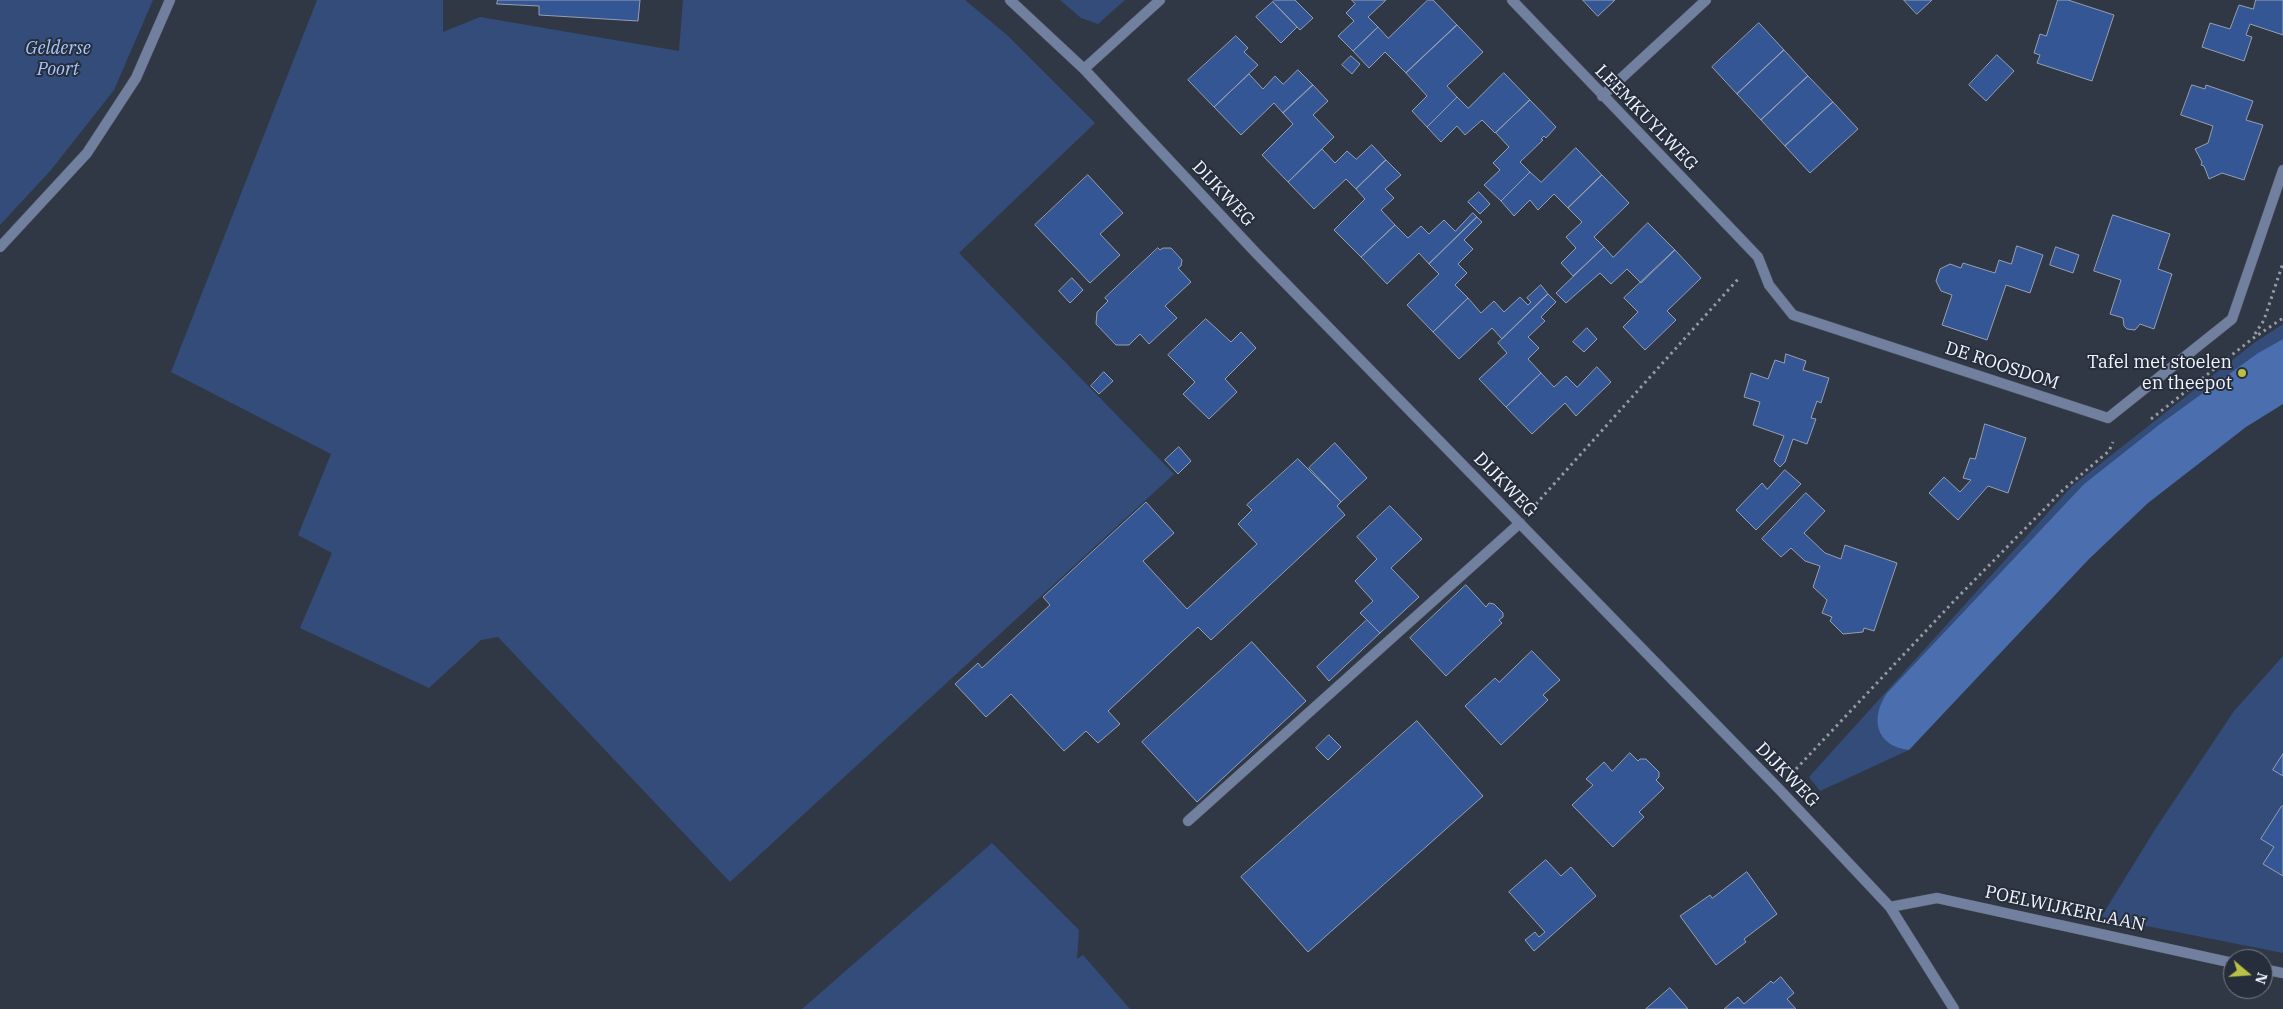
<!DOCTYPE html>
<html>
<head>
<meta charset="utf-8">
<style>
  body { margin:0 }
  #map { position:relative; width:2283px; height:1009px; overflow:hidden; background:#313845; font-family:"IBM Plex Serif",serif }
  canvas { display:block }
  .north { position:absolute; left:2223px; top:949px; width:50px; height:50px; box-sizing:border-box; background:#272e3b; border:1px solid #777e89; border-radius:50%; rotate:108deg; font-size:14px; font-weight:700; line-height:20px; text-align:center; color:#f0f5fe }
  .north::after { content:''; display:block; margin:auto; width:18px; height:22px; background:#bac045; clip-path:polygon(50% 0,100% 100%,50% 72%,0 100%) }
</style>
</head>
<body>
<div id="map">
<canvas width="2283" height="1009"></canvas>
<div class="north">N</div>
</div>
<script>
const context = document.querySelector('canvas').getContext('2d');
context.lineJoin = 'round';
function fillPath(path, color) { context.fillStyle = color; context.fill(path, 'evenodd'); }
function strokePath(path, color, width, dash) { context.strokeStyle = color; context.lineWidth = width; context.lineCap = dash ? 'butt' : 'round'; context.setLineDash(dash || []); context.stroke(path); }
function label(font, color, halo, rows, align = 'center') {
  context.font = font + ' "IBM Plex Serif",serif'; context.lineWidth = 4; context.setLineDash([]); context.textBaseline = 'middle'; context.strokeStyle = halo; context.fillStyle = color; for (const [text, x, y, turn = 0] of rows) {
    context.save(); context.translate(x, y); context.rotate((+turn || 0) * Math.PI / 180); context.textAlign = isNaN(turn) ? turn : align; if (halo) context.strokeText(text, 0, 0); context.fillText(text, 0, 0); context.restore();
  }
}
const green = new Path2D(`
  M0,0h153l-39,90 -63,80 -51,55z
  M317,0h126v32l37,-15 199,34 4,-51h282l42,35 88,88 -136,130 215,221 -444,408 -232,-245 -17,3 -52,48 -129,-60 32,-75 -34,-18 33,-81 -160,-82z
  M1060,0h65l-27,24 -17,-6z
  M2283,324v15l-25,14 -98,71 -76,60 -197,209 -1,48 8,5 15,4 -89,41 -11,-14 263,-291 182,-143z
  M2283,656v297l-182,-36 55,-89 78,-117z
  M992,843l87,87 -2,29 6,-4 47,54h-328z`);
const water = new Path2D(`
  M2283,339v65l-37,23 -98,76 -59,56 -180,191c-34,-4 -39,-32 -22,-57l197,-209 76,-60 98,-71z`);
const building = new Path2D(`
  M498,0h142l-2,21 -99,-6v-9l-42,-2z
  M1275,0h20l18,18 -13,12 -27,-28z
  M1352,0h34l-18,17 10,10 -25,24 -15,-15 16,-15 -8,-8 9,-9z
  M1428,0h5l24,25 -51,48 -21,-21 -16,16 -16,-17 25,-24 10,11z
  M1583,0h32l-17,16z
  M1904,0h28l-15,14z
  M2058,0h10l46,15 -22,66 -55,-18 3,-8 -6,-2 6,-19 6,2z
  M2256,0h27v35l-33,-11 -4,11 6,2 -8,24 -42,-14 8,-24 20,6 9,-24 14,4z
  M1273,2l24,25 -16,16 -25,-26z
  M1759,23l25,27 -47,44 -25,-27z
  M1457,25l26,27 -36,34 10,11 -30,30 -15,-16 15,-15 -21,-23z
  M1236,36l12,12 -4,4 14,13 -44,42 -26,-27z
  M1784,50l24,26 -47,44 -24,-26z
  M1997,55l17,16 -28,30 -17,-16z
  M1351,56l9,8 -8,10 -10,-9z
  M1298,70l15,15 -30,28 -9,-10 -33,32 -27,-28 35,-33 14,15 12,-13 8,8z
  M1504,73l26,27 -35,33 -13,-13 -17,15 -8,-9 -16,16 -14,-15 30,-30 11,11z
  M1808,76l25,26 -48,44 -24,-26z
  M1313,85l15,16 -15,14 21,22 -46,45 -26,-27 31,-31 -10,-11z
  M2192,85l13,4 1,-4 47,16 -7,19 17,5 -19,55 -22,-7 -13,6 -5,-13 -3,-1 1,-3 -7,-13 13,-6 5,-17 -32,-11z
  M1530,100l26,27 -10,11 -2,-2 -3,3 2,1 -23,22 10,10 -29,29 -17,-16 16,-15 -7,-7 16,-16 -13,-14z
  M1833,102l25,27 -48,44 -25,-27z
  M1372,145l14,15 -30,29 -10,-10 -32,30 -26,-27 34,-33 13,14 12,-12 9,8z
  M1576,148l26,27 -34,33 -14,-14 -16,16 -8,-10 -16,16 -13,-15 29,-29 11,10z
  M1386,160l15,15 -16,14 9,9 -13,12 14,15 -34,32 -27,-27 31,-31 -9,-10z
  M1088,175l35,38 -23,21 20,21 -30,28 -55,-58z
  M1602,175l27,28 -35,34 10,10 -31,29 -12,-13 15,-15 -10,-11 16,-15 -14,-14z
  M1479,192l11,12 -10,10 -12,-12z
  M1473,213l4,4 -48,47 -10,-11 -32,31 -26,-27 34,-32 13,13 13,-12 8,8 15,-14 11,11z
  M2113,215l57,19 -12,35 14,5 -18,55 -14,-5 -5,6 -8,-1 -3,-3 -1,-8 -13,-4 11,-34 -27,-9z
  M1477,217l5,5 -18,18 9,9 -15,15 9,9 -12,12 13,13 -35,34 -26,-27 32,-31 -10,-10z
  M1648,223l27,27 -34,33 -14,-14 -16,15 -11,-11 -34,30 -10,-10 48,-46 9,10z
  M2017,246l26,9 -13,38 -24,-8 -19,55 -45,-15 10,-30 -11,-4 -5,-10 4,-12 10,-5 11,4 2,-5 32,10 4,-13 12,4z
  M2056,247l23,8 -6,18 -23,-8z
  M1158,248l2,2 3,-2h8l11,12 -1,6 -3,2 13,14 -26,24 12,12 -28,26 -9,-10 -11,11h-13l-20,-21 1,-12 11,-11 -3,-3z
  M1675,250l26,28 -34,33 9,9 -31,30 -22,-23 15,-15 -14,-14z
  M1072,278l11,12 -13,13 -11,-12z
  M1541,285l7,9 -46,45 -10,-11 -33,31 -26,-27 35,-34 13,15 13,-12 10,11 16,-15 8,8 3,-3 -4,-4z
  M1548,294l8,8 -15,15 4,4 -17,16 11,11 -11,11 13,14 -35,34 -27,-28 28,-26 -9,-10z
  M1206,319l25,23 10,-10 15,16 -31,31 12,13 -28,27 -26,-25 12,-12 -27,-27z
  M1587,328l10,11 -13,13 -11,-10z
  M1786,354l20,7 -3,9 26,8 -8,25 -4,-2 -6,17 5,1 -9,25 -14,-5 -8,23 -5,5 -6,-6 10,-25 -31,-11 7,-23 -16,-5 7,-24 17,6 7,-19 9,3z
  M1597,367l14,15 -35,34 -11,-13 -33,31 -26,-27 35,-34 13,14 12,-11 11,11z
  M1104,372l9,9 -14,13 -8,-8z
  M1985,424l41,14 -18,55 -20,-7 -30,34 -29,-27 15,-16 16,15 11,-12 -8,-2 7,-20 5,1z
  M1335,443l32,35 -26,24 -32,-34z
  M1179,447l12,14 -13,13 -13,-14z
  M1298,459l43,43 -4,4 8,9 -134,125 -13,-13 -90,84 12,13 -22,19 -12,-12 -22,20 -53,-57 -25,23 -31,-33 23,-21 4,5 68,-63 -7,-8 103,-95 28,31 -31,28 44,48 70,-65 -19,-20 14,-14 -5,-5z
  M1785,470l16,14 -45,46 -20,-20 26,-27 5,6z
  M1806,493l19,18 -21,22 21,20 16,6 4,-14 52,18 -23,68 -10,-3 -1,4 -20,2 -13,-13 2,-4 -10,-4 5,-13 -14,-13 7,-21 -15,-5 -14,-13 -10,9 -19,-18z
  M1390,506l32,33 -31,29 28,29 -39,36 -20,-20 13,-12 -18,-20 22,-22 -20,-22z
  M1466,585l20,22 3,-4 5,1 9,9v4l-4,3 3,3 -56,53 -36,-38z
  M1367,620l13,13 -51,48 -12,-14z
  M1252,642l54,59 -109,101 -55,-60z
  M1532,651l28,29 -17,15 5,5 -47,45 -36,-39 30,-28 4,4z
  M1417,721l66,75 -175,156 -67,-75z
  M1329,735l12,12 -13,13 -12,-12z
  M1630,753l8,8 2,-2h6l13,13v5l-3,3 8,8 -25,24 5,5 -31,30 -41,-42 21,-20 -7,-6 18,-17 8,9z
  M2283,754v22l-10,-6z
  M2282,806h1v70l-20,-12 11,-17 -13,-8z
  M1546,860l15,16 10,-9 25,29 -62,55 -9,-11 10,-8 4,5 6,-5 -36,-40z
  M1747,872l30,42 -33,25 2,3 -30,23 -36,-49 30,-21 2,3z
  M1781,977l13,16 -7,6 9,10h-72l14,-12 6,7 27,-23 2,2z
  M1670,988l18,21h-42z`);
const path = new Path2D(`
  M2255,334l9,-14 19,-57
  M2151,419l101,-80 31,-21
  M1536,504l203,-226
  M1796,769l158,-168 109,-111 46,-39 4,-9`);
const lane = new Path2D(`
  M1188,821l332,-298
  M1890,907l47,-9 296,65
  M2263,969l20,4`);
const street = new Path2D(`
  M1010,0l74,69 172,184 522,535 112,119 64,102
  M1512,0l246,257 11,28 24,30 315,103 124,-99 51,-149
  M1084,69l76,-69
  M1602,96l104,-96
  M0,247l87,-94 49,-75 34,-78`);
const markers = [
  [2242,373,5,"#bac045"]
];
const parkNames = [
  ["Gelderse",58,49],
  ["Poort",58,70]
];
const streetNames = [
  ["LEEMKUYLWEG",1646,118,46],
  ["DIJKWEG",1223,194,47],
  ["DE ROOSDOM",2002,366,18],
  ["DIJKWEG",1505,485,46],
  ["DIJKWEG",1787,775,46],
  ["POELWIJKERLAAN",2065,909,12]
];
const poiNames = [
  ["Tafel met stoelen",2232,363],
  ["en theepot",2232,384]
];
fillPath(green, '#334c79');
fillPath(water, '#4b6eaf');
fillPath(building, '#355695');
strokePath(building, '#969faf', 1);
strokePath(lane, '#505663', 11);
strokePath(street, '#505663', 11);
strokePath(path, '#959ba6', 3, [2.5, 4]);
strokePath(lane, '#70809e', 10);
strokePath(street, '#70809e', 10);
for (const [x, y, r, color] of markers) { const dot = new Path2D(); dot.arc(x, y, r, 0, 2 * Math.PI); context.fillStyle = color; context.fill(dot); strokePath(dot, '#272e3b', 2); }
label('italic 18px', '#a8c7fd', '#272e3b', parkNames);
label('18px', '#f0f5fe', '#272e3b', streetNames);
label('18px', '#f0f5fe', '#272e3b', poiNames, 'right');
</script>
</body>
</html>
